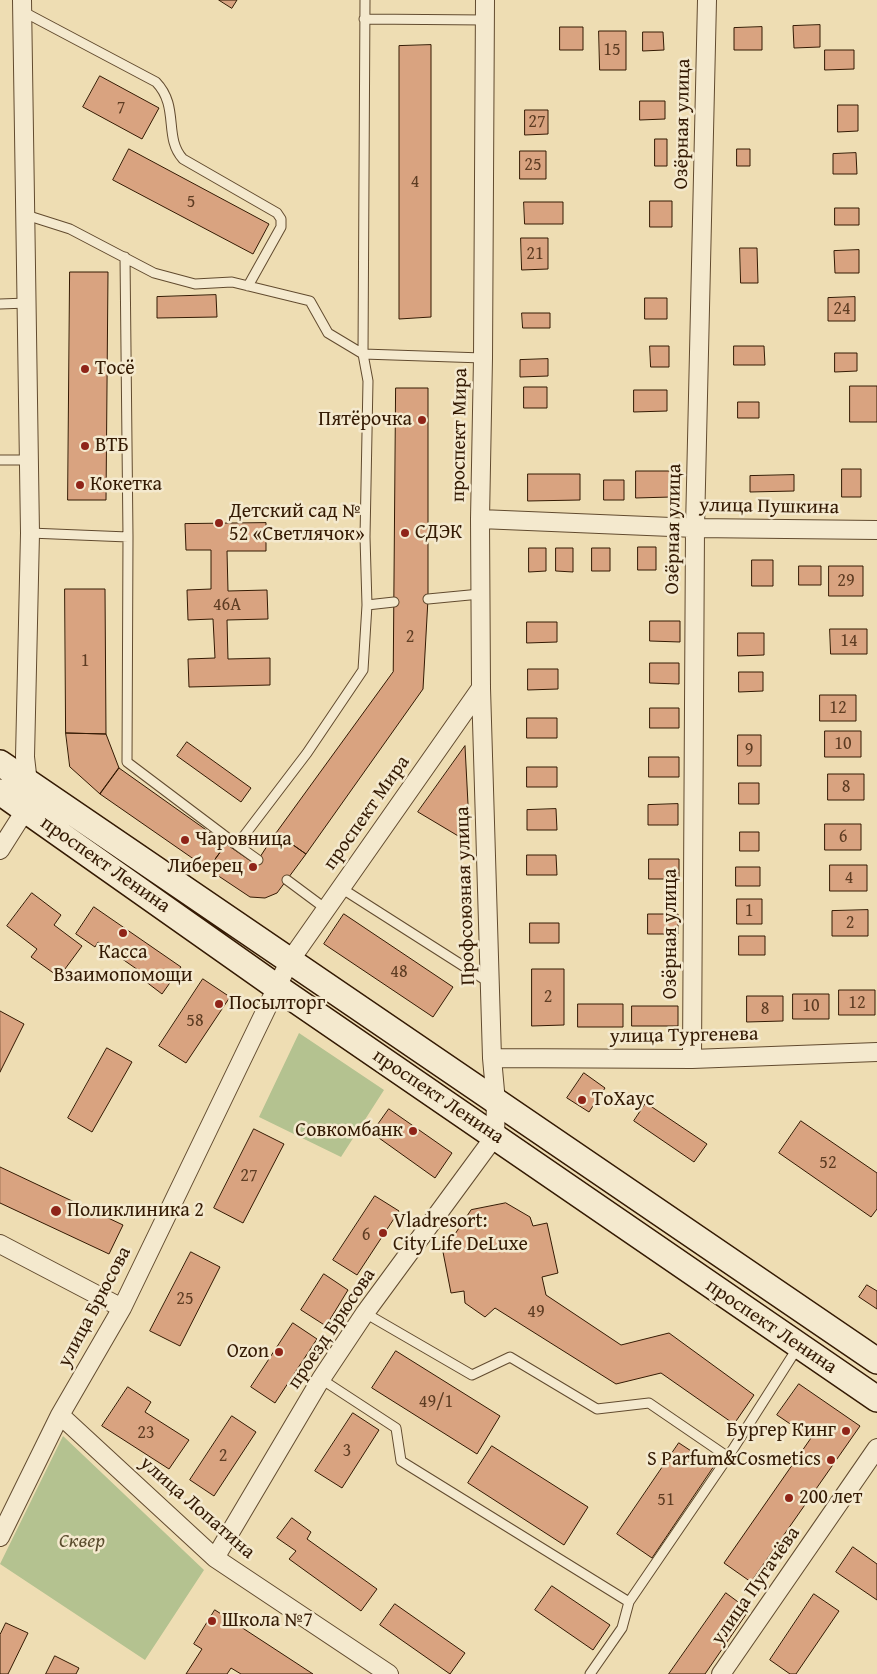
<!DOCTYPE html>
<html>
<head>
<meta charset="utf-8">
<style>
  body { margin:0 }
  canvas { display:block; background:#eeddb3 }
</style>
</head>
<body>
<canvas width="877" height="1674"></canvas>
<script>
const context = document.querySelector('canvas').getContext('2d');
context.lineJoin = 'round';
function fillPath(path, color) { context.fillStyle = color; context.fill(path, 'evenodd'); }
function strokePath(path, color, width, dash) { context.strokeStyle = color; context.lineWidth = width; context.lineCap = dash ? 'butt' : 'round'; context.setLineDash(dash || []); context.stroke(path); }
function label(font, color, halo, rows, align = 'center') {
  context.font = font + ' "Gentium Book Plus",serif'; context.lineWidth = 5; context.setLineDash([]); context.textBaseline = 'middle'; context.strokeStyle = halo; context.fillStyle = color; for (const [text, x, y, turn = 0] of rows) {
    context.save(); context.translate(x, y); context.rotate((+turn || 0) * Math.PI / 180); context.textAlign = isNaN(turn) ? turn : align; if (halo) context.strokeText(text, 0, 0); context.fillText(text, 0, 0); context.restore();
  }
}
const green = new Path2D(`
  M299,1033l85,57 -43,67 -82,-40z
  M63,1436l141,134 -59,90 -145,-96z`);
const building = new Path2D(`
  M219,0h18l-5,8z
  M820,25v22l-26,1 -1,-22z
  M560,27h23v23h-23z
  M762,27v23h-28v-22z
  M599,31h27v39h-26z
  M643,32h20l1,18 -21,1z
  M431,45v272l-32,2v-273z
  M825,50h29v19l-29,1z
  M100,76l59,32 -17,31 -59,-32z
  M640,101h25v18l-25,1z
  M838,105h20v26l-20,1z
  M525,110h23v24l-23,1z
  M655,139h12v27h-12z
  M129,149l140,75 -16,30 -140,-74z
  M737,149h13v17h-13z
  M520,151h26v28h-26z
  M856,153l1,21h-24v-20z
  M650,201h22v26h-22z
  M524,202h39v22h-38z
  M835,208h24v17h-24z
  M521,238h27v31l-26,1z
  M740,248h17l1,35h-17z
  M859,250v23h-24l-1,-22z
  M70,272h38l-2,228h-38z
  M216,295l1,22 -60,1v-21z
  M855,297v24h-27v-23z
  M645,298h22v21h-22z
  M522,313h28v15h-27z
  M650,346h19v21h-18z
  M734,346h30l1,19h-31z
  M835,353h22v18l-22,1z
  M548,359v17l-28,1v-17z
  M850,386h27v36h-27z
  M524,387h23v21h-23z
  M396,388h32v211l-5,90 -117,165 -30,-21 117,-161z
  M634,390h33v21l-33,1z
  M738,402h21v16h-21z
  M842,469h19v28h-19z
  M636,471h34l1,26 -35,1z
  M528,474h52v26l-52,1z
  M794,475v16l-44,1v-16z
  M604,480h20v20h-20z
  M266,523v28h-39l1,40 39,-1 1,29 -41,1 1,39 42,-1v27l-81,2 -1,-28 27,-1 -2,-39 -25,1 -1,-30 24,-1v-39h-25l-1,-26z
  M638,547h18v23h-18z
  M529,548h17v23l-17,1z
  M556,548h17v24l-17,-1z
  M592,548h18v23h-18z
  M752,560h21v26h-21z
  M799,566h22v19h-22z
  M829,566h34v30h-34z
  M65,589h40l1,145 -40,-1z
  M650,621h30v21l-30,-1z
  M527,622h30v20l-30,1z
  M830,629h37v25h-36z
  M738,633h26v22l-26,1z
  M650,663h29v21l-29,-1z
  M528,669h30v20l-30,1z
  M739,672h24v19l-24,1z
  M820,695h36v26h-36z
  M650,708h29v20h-29z
  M527,718h30v20h-30z
  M825,731h36v26h-36z
  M66,733l40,1 13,34 -19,26 -30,-27z
  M738,735h23v31h-23z
  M187,742l64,46 -10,14 -64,-46z
  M465,746l5,97 -52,-31z
  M649,757h30v20h-30z
  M527,767h30v20h-30z
  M119,768l107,76 -18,25 -108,-75z
  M828,774h36v26h-36z
  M739,783h20v21h-20z
  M678,804v21h-30v-20z
  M556,809l1,21h-30v-20z
  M825,824h36v26h-36z
  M740,832h19v19h-19z
  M276,833l30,21 -29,39 -12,5 -15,-1 -42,-28 18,-25 29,20z
  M527,855h29l1,20h-30z
  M649,859h30v20h-30z
  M830,865h37v26h-37z
  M736,867h24v19h-24z
  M32,893l29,22 -7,10 28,21 -23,31 -28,-20 6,-8 -30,-23z
  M737,899h25v25h-25z
  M94,907l87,60 -19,27 -17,-13 3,-4 -50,-35 -3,5 -19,-13z
  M868,910v26h-36v-25z
  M344,914l109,73 -20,30 -109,-73z
  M648,914h30v20h-30z
  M530,923h29v20h-29z
  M739,936h26v19h-26z
  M532,969h32v56l-32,1z
  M203,979l27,18 -44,66 -27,-17z
  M839,990h36v25h-36z
  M793,994h36v25h-36z
  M747,996h36v25l-36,1z
  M578,1004h45v23h-45z
  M632,1006h46v20h-46z
  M0,1011l24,13 -24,48z
  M107,1048l25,14 -40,70 -24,-14z
  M584,1073l21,15 -16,24 -22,-14z
  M646,1103l61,41 -13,18 -60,-41z
  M389,1109l63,44 -17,25 -63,-45z
  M801,1121l76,52v36l-6,8 -92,-64z
  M254,1129l30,15 -41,79 -29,-15z
  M0,1167l123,58 -14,29 -109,-51z
  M375,1196l24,15 -42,64 -24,-15z
  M506,1203l24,14 3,9 14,-3 11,50 -16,4 4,18 75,50 48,-12 85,62 -20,29 -73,-51 -45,11 -121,-76 -10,9 -20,-14 -1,-12 -13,2 -8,-41 28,-42z
  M191,1252l29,15 -40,79 -30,-15z
  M324,1274l24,16 -22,36 -25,-16z
  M867,1285l10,6v18l-18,-12z
  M293,1323l24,16 -42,64 -24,-16z
  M396,1351l104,65 -23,38 -105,-66z
  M799,1384l61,42 -109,156 -27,-19 87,-125 -34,-23z
  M128,1387l23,15 -6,10 44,28 -20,29 -67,-43z
  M353,1413l26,17 -37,58 -27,-17z
  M232,1416l24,16 -42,64 -24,-16z
  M679,1443l35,23 -62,92 -35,-24z
  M492,1446l96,61 -24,38 -96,-62z
  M292,1518l19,14 -4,7 70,50 -16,22 -72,-52 7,-8 -19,-13z
  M853,1547l24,17v36l-41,-28z
  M552,1586l58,39 -17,25 -58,-40z
  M726,1593l23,17 -44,64h-36z
  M814,1594l25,17 -43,63h-6l-20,-14z
  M395,1604l70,49 -15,21 -70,-49z
  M215,1610l98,64h-72l-10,-6 -4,6h-41l16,-25 -8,-5z
  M6,1623l22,10 -20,41h-8v-39z
  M55,1656l24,12 -3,6h-30z`);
const service = new Path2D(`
  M22,11l134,71c24,25 7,55 27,77l94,54 4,6v8l-33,59
  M364,19l121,1
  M26,215l44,14 84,44 41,11 37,-2 78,19 18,32 35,21 120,4
  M125,257l3,280
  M0,304l27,-1
  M0,460h29
  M30,533l98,4 -1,225 110,83 70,-92 56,-83 4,-65 -2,-68 3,-156 -5,-27 2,-354
  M428,599l52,-5
  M367,605l27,-3
  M237,845l21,15
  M287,880l39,29
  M341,888l149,95
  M365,1313l107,62 38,-18 87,52 52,-6 79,54 -99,145
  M321,1379l75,49 5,33 228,141 -7,26 -32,46
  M728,1457l70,-110`);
const minor = new Path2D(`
  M480,519l215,9 182,2
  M0,850l26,-41 2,-26 -3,-26 5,-224 -8,-533
  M492,1058l200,1 185,-7
  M692,1059l3,-531 12,-528
  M0,1244l122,64
  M60,1415l155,143 174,116
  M0,1537l60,-122 62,-107 167,-346 192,-274
  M215,1558l106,-179 44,-66 130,-177 1,-34 -4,-44 -11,-370 -1,-169 3,-161 2,-358
  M721,1674l156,-226`);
const secondary = new Path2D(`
  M0,763l877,598
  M0,792l278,196 599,411`);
const markers = [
  [85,369,5,"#8f2418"],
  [422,420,5,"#8f2418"],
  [85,446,5,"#8f2418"],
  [80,485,5,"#8f2418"],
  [219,523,5,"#8f2418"],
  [405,533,5,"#8f2418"],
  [185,840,5,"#8f2418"],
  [253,867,5,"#8f2418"],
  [123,933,5,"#8f2418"],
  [219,1004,5,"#8f2418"],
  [582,1100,5,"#8f2418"],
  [413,1131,5,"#8f2418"],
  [56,1211,6,"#8f2418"],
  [383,1233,5,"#8f2418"],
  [279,1352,5,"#8f2418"],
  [846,1431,5,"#8f2418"],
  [831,1460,5,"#8f2418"],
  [789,1498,5,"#8f2418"],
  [212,1621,5,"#8f2418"]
];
const numberNames = [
  ["15",612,50],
  ["7",121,108],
  ["27",537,122],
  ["25",533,165],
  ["4",415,182],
  ["5",191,202],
  ["21",535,254],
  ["24",842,309],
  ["29",846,581],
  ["46А",227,605],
  ["2",410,637],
  ["14",849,641],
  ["1",85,661],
  ["12",838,708],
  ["10",843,744],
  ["9",749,750],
  ["8",846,787],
  ["6",843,837],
  ["4",849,878],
  ["1",749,911],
  ["2",850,923],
  ["48",399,972],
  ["2",548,997],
  ["12",857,1003],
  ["10",811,1006],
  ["8",765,1009],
  ["58",195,1021],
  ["52",828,1163],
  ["27",249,1176],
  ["6",366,1235],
  ["25",185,1299],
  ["49",536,1312],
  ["49/1",436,1402],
  ["23",146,1433],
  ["3",347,1451],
  ["2",223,1456],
  ["51",666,1500]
];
const streetNames = [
  ["Озёрная улица",683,124,-89],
  ["проспект Мира",460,435,-89],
  ["улица Пушкина",769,507,1],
  ["Озёрная улица",674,529,-89],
  ["проспект Мира",367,813,-55],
  ["проспект Ленина",105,865,35],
  ["Профсоюзная улица",466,896,-92],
  ["Озёрная улица",671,934,-90],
  ["улица Тургенева",684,1036,-1],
  ["проспект Ленина",438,1097,34],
  ["улица Брюсова",95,1307,-62],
  ["проспект Ленина",771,1327,34],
  ["проезд Брюсова",332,1329,-56],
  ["улица Лопатина",197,1508,41],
  ["улица Пугачёва",756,1586,-55]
];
const poiNames = [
  ["Тосё",95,369],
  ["Пятёрочка",412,420,"right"],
  ["ВТБ",95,446],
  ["Кокетка",90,485],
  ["Детский сад №",229,512],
  ["52 «Светлячок»",229,535],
  ["СДЭК",415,533],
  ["Чаровница",195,840],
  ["Либерец",243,867,"right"],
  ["Касса",123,953,"center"],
  ["Взаимопомощи",123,976,"center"],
  ["Посылторг",229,1004],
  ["ТоХаус",592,1100],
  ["Совкомбанк",403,1131,"right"],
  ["Поликлиника 2",67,1211],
  ["Vladresort:",393,1222],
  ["City Life DeLuxe",393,1245],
  ["Ozon",269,1352,"right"],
  ["Бургер Кинг",836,1431,"right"],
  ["S Parfum&Cosmetics",821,1460,"right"],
  ["200 лет",799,1498],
  ["Школа №7",222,1621]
];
const parkNames = [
  ["Сквер",82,1542]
];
fillPath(green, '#b4c290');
fillPath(building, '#d9a380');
strokePath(building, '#341a03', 1);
strokePath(service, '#624b2f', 11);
strokePath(minor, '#624b2f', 20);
strokePath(secondary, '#341a03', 28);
strokePath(service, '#f4e9ce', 9);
strokePath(minor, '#f4e9ce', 18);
strokePath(secondary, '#f4e9ce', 25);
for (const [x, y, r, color] of markers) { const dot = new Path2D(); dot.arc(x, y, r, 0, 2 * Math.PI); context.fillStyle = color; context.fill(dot); strokePath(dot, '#f4e9ce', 2); }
label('18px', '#5d3c22', null, numberNames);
label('20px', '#341a03', '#f4e9ce', streetNames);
label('20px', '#341a03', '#f4e9ce', poiNames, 'left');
label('italic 20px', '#5a4c2d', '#f4e9ce', parkNames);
</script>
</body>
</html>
